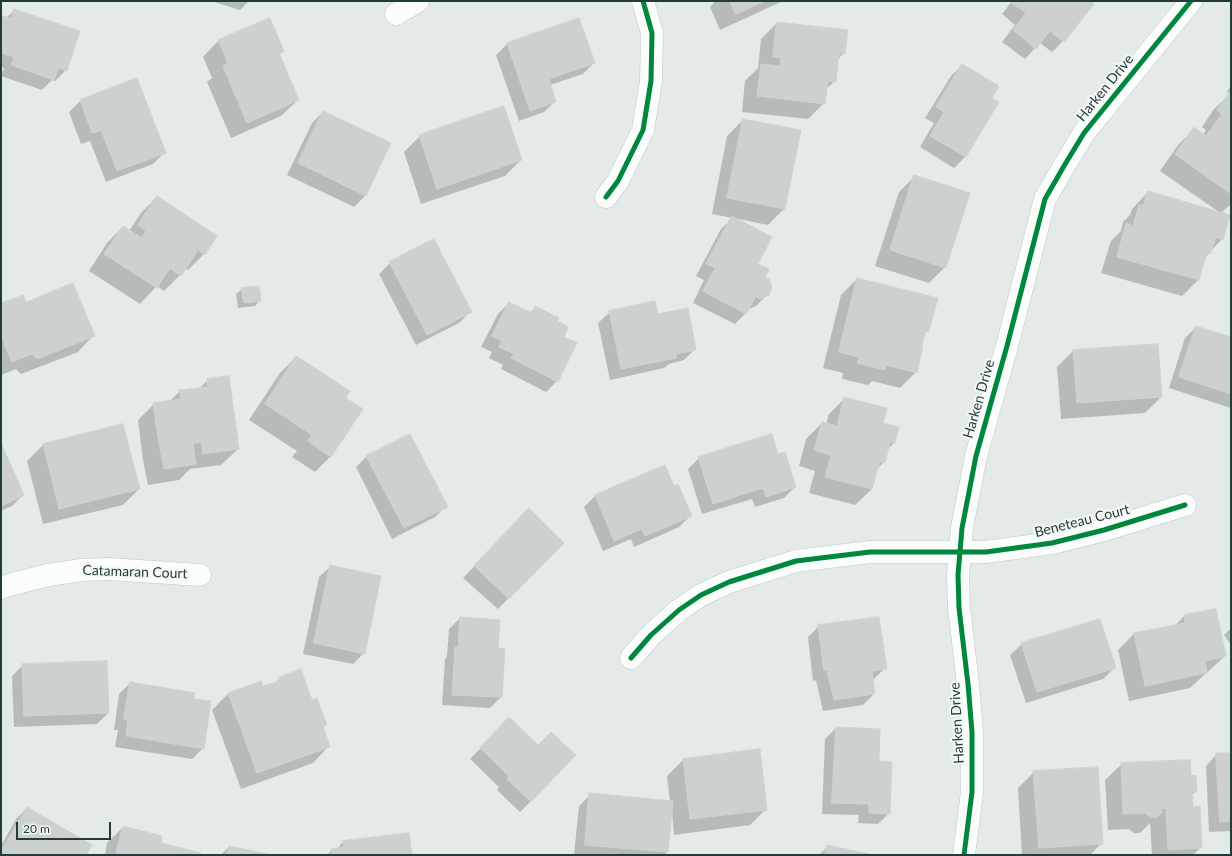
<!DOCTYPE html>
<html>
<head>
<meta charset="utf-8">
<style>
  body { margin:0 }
  #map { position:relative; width:1232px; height:856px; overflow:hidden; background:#e4eae8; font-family:Lato,sans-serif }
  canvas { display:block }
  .frame { position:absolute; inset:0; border:2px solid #233c3a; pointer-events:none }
  .scale { position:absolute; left:16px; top:822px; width:95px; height:18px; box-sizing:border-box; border:2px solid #233c3a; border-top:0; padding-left:5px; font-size:12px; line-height:14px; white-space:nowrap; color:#233c3a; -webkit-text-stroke:3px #f3f8f7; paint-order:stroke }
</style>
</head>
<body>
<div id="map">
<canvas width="1232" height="856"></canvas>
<div class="frame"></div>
<div class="scale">20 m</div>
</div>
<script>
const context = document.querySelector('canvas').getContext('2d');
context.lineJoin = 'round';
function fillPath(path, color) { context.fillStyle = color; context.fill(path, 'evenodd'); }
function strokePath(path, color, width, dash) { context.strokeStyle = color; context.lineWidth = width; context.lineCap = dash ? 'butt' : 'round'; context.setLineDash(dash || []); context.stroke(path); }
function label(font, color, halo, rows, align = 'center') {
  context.font = font + ' Lato,sans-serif'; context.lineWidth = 4; context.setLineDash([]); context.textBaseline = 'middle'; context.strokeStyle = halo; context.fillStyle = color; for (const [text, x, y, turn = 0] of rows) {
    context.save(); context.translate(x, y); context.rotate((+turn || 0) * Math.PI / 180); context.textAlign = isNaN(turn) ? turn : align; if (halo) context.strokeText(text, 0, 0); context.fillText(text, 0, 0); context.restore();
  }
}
const shadow = new Path2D(`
  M211,1h38l-9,9z
  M713,1h70l-63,29 -10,-23 4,-4z
  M1012,1h77l-26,40 -11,11 -12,-9 -15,16 -23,-17 13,-17 -13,-11z
  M15,10l51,60 -11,11 -3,-1 -10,10 -41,-14 3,-8 -3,-1v-50l5,1z
  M777,23l67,30 -7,7 -2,21 -10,9 -1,13 -16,16 -66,-7 3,-31 13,-13 3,-29z
  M219,40l64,11 -4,4 19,45 -17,16 -50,22 -24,-56 5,-4 -9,-21z
  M507,44l87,19 -11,11 -33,11 5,16 -11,11 -25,9 -23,-66z
  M962,65l28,33 8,5 -33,54 -11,11 -34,-21 14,-24 -9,-5 26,-42z
  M137,79l27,74 -11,11 -47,18 -16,-41 -9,3 -12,-32 11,-11z
  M1231,86v118l-10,9 1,26 -17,19 -7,22 -16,16 -81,-23 10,-32 10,-10 2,-9 7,-7 2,-6 16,-17 71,20 -59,-41 18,-26 16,-16 9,6 3,-5 -4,-3 12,-18 16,-15 -3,-2z
  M323,112l42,84 -11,11 -67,-32 25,-52z
  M743,120l41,89 -16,16 -34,-7 30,59 4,17 -12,12 -8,3 -2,4 -11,11 -42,-21 11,-23 -8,-4 25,-47 11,-11 -20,-4 15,-78z
  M420,136l101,24 -16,16 -84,28 -17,-52z
  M915,176l30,91 -16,16 -54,-17 24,-74z
  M157,197l47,57 -16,16 -3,-2 -5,7 -16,16 -7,-5 -17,18 -51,-33 18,-28 16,-16 6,4 12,-18z
  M390,263l80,49 -11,11 -43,22 -37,-71z
  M857,279l71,51 -5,5 -7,37 -16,16 -28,-7 -4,4 -26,-6 1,-6 -20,-5 18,-73z
  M242,289l18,11 -5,6 -17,2 -2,-14z
  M25,303l69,32 -16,17 -57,22 -5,-5 -15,6v-70z
  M509,303l21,10 5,-6 21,15 6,15 -5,44 -11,11 -45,-23 2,-4 -14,-7 3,-6 -11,-5 17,-33z
  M610,312l47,3 38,34 -11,11 -15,4 -5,4 -54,12 -12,-57z
  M1196,327l35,11v70l-62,-20 16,-50z
  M1073,351l88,46 -16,16 -84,6 -4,-52z
  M296,357l49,41 -14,58 -16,16 -23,-15 5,-6 -48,-31 31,-47z
  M208,380l30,69 -17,16 -31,4 -11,11 -31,5 -5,-25 -5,-40 16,-16 15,-2 11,-11 19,-2z
  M845,398l37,26 12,19 -6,6 -4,13 -8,8 -4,19 -17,16 -46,-12 6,-22 -16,-5 7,-27 16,-16 4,1 3,-10z
  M1,445l22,50 -11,11 -11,5z
  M43,445l96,44 -16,16 -80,19 -16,-63z
  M778,455l17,32 -11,11 -29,9 -3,-8 -50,15 -14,-45 11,-11z
  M367,456l79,50 -11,11 -43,22 -36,-72z
  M665,466l9,21 16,29 -11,11 -45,20 -3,-8 -28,12 -19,-44 11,-11z
  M518,521l45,22 -65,66 -35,-31z
  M331,566l33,87 -11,11 -50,-10 16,-77z
  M1184,616l41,40 -35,32 -61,13 -11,-51 16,-16 41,-8z
  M460,618l37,31 4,48 -11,11 -48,-3 3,-46 2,-3 2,-27z
  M819,626l66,42 -11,11 -2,1 2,14 -11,11 -40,6 -7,-31 -3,1 -5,-44z
  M1231,628v17l-7,-10z
  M1022,644l92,24 -11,11 -77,24 -16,-48z
  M23,665l85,48 -11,11 -83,3 -2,-51z
  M279,679l33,22 14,24 -4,3 7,18 -16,17 -72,26 -29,-79 16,-16 46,-10z
  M130,683l63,17 10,48 -11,11 -77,-12 3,-17h-4l5,-36z
  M836,728l42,34 11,51 -11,11 -20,-1 1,-8 -37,-1 3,-75z
  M498,730l33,71 -11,11 -23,-22 2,-3 -29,-28z
  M1217,754h14v77l-22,1 -3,-66z
  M683,760l83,49 -16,16 -76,10 -2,-24 -5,41 -3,3h-90l5,-49 11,-11 80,6 -3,-25z
  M1122,764l74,27 -4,4v13l9,39 -8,8h-41l-2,-32 -10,10h-6l-5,-4 -21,1 -3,-50z
  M1034,772l68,71 -12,12h-68l-4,-67z
  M27,808l58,47h-84v-9l15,-27z
  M123,827l36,17 40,11h-94l2,-12z
  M343,842l68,13h-84l5,-5 5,-1z
  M828,846l42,9h-51z
  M229,847l38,8h-46z`);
const building = new Path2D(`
  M730,1h35l-29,13z
  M1014,1h77l3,3 -30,38 -14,-11 -14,18 -23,-19 13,-17 -14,-10z
  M14,9l66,22 -13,40 -9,-3 -4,12 -43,-15 3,-8 -13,-4v-38l10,4z
  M270,18l14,33 -5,2 20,47 -52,23 -24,-57 5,-3 -10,-23z
  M579,18l16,45 -46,16 7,23 -26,9 -23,-68z
  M777,22l71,8 -3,24 -6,-1 -3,29 -8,-1 -3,23 -68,-8 4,-32 19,2 1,-8 -8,-1z
  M962,64l37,22 -7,12 7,4 -33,55 -36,-21 14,-24 -8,-5z
  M137,78l29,75 -49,18 -16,-41 -9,3 -12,-33z
  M1230,92h1v102l-56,-40 19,-27 12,9 16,-22 -5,-4z
  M504,106l18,54 -85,29 -18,-54z
  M323,111l68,32 -25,53 -68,-33z
  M743,119l58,11 -16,79 -58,-11z
  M914,175l56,18 -24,75 -56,-18z
  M1148,191l82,24 -7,25 -7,-3 -5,16 -4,-1 -8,28 -82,-23 9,-34 7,3 6,-21 4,1z
  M157,196l60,40 -12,19 -7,-5 -17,26 -11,-8 -13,20 -53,-34 19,-28 19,12 4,-7 -8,-6z
  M732,216l40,21 -14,27 11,5 -4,8 4,2 3,8 -3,8 -9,4 -4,-3 -10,18 -43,-23 12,-23 -9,-4z
  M434,239l38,73 -45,23 -38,-73z
  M857,278l81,20 -9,33 -4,1 -3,14h1l-6,27 -31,-8 -1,5 -28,-7 2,-6 -20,-5z
  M73,283l22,53 -58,23 -5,-5 -20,8 -11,-26v-33l22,-8 3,7z
  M259,286l2,15 -17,2 -3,-15z
  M655,301l3,13 30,-6 8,42 -20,4v4l-55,11 -12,-58z
  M509,302l23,11 3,-7 24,12 -2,3 11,6 -4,10 13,6 -19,39 -47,-24 3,-4 -15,-7 3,-6 -10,-5z
  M1196,326l35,11v57l-52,-17z
  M1158,344l4,53 -85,6 -4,-53z
  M296,356l54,35 -4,7 17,11 -32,48 -23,-16 4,-6 -47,-31z
  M229,376l10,73 -36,5 -2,-12 -8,2 3,20 -32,5 -5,-26 -6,-40 28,-4 -2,-9 29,-3 -1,-8z
  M844,397l43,11 -4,15 16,4 -4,16 -5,-1 -5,21 -5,-2 -8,28 -47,-12 6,-22 -17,-5 8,-28 15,4z
  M123,424l17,65 -81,20 -16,-65z
  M410,434l38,73 -44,21 -38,-72z
  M772,434l6,20 7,-2 11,35 -30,10 -3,-9 -50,16 -15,-47z
  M1,443l23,52 -23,11z
  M665,465l9,21 4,-2 14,32 -47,20 -3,-7 -28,12 -19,-46z
  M529,508l35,35 -55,56 -35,-33z
  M330,565l51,11 -16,78 -51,-11z
  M1216,609l10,47 -21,5 2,12 -62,13 -11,-53 51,-10 -1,-8z
  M460,617l40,3 -2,28 7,1 -3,48 -50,-2 3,-48h3z
  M879,617l8,52 -15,2 3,23 -41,6 -7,-30 -3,1 -6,-46z
  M1100,619l16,49 -79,24 -16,-49z
  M107,661l2,52 -85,3 -2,-52z
  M301,669l11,31 5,-2 10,27 -4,1 7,21 -73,26 -29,-80 33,-12 2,5 17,-5 -2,-3z
  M130,682l65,11 -1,6 17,2 -7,48 -78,-13 2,-17h-4z
  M509,717l29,28 13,-13 25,23 -45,47 -24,-23 2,-3 -29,-28z
  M836,727l44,2 -1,32 13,1 -2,52 -21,-1v-9l-37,-1z
  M760,749l7,61 -77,9 -7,-60z
  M1216,753h15v68l-11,1z
  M1190,760l1,16 5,-1 1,16 -5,1 1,15 7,-1 2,42 -34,2 -2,-42 -5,1 1,3 -5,5h-7l-5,-4 -22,1 -2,-51z
  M1098,767l5,77 -64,4 -6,-77z
  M589,793l84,8 -5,51 -83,-7z
  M27,807l65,38 -6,10h-80l-5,-3z
  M123,826l39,10 -1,7 40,10 -1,2h-84z
  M409,833l3,22h-80l-1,-6 13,-2 -1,-6z
  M827,845l47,10h-49z
  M229,846l43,9h-45z`);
const minor = new Path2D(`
  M396,14l22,-13
  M606,197l12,-16 25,-51 8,-49 1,-48 -9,-32
  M1,588l8,-3 39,-10 34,-5 27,-1 91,6
  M631,658l20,-23 28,-25 22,-15 28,-13 67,-21 74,-9h116l66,-9 52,-13 81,-25
  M964,855l8,-63v-60l-4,-48 -9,-76 -1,-33 4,-47 14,-72 31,-110 38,-147 19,-33 20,-33 107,-132`);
const cycleway = new Path2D(`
  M606,197l12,-16 25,-51 8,-49 1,-48 -9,-32
  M631,658l20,-23 28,-25 22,-15 28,-13 67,-21 74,-9h116l66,-9 52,-13 81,-25
  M964,855l8,-63v-60l-4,-48 -9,-76 -1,-33 4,-47 14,-72 31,-110 38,-147 19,-33 20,-33 107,-132`);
const streetNames = [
  ["Harken Drive",1105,88,-51],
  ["Harken Drive",979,399,-74],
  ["Beneteau Court",1082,521,-14],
  ["Catamaran Court",135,572,2],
  ["Harken Drive",957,723,-93]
];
fillPath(shadow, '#0003');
fillPath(building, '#ccd1d0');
strokePath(building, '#cdd3d1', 1);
strokePath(minor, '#c1c7c5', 23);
strokePath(minor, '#fbfcfc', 22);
strokePath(cycleway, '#00873e', 5);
label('14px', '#233c3a', '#f3f8f7', streetNames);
</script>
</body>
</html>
